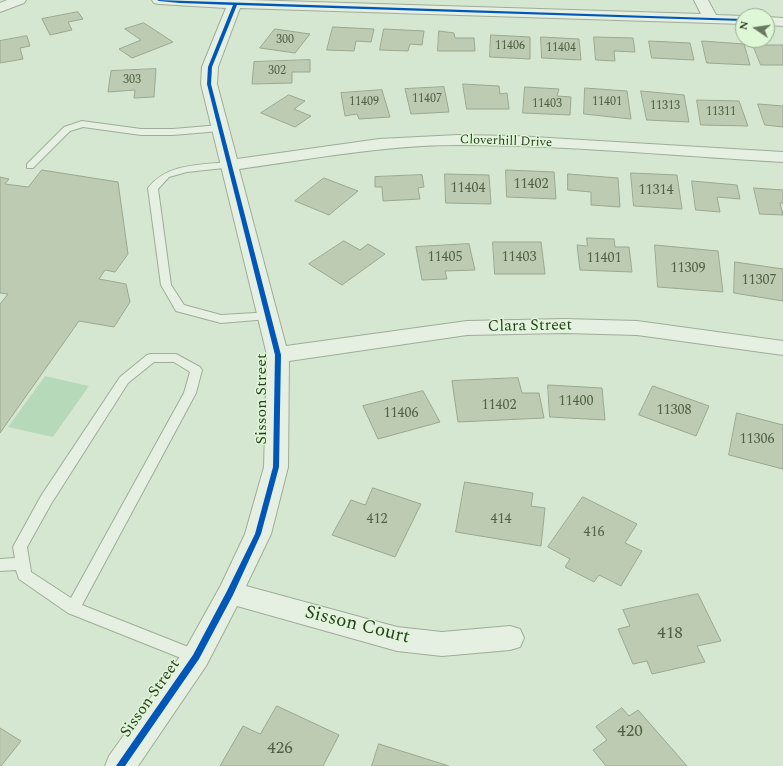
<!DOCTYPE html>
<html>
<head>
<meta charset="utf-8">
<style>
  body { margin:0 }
  #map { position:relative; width:783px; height:766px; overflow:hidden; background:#d6e7d1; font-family:Spectral,serif }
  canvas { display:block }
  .north { position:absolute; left:735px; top:8px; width:40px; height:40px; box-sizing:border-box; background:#def7d7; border:1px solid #97ac8e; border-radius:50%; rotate:283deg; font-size:11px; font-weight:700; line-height:16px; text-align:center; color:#2c3c20 }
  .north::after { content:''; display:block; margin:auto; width:14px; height:18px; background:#68785e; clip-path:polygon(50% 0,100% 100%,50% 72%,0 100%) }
</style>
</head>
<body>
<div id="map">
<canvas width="783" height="766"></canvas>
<div class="north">N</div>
</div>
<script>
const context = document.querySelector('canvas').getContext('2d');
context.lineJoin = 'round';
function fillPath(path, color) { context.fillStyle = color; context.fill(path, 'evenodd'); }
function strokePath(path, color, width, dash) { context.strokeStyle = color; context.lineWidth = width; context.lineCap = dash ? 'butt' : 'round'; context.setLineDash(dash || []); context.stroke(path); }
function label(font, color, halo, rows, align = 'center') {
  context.font = font + ' Spectral,serif'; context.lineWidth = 3; context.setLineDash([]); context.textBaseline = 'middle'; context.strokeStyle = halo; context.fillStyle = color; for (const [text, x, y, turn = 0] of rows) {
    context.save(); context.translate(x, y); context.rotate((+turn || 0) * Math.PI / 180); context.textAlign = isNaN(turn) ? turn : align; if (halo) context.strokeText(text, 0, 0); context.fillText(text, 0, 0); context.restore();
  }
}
const green = new Path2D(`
  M45,376l44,10 -36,51 -45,-10z`);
const building = new Path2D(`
  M78,12l5,7 -15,3 4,8 -22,5 -8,-16z
  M144,23l29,19 -41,16 -13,-9 22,-9 -16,-11z
  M333,27l41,2 -3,13 -15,-1 -2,10 -27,-1z
  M275,29l35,5 -15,19 -35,-5z
  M384,29l40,2 -2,14 -12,-1 -2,7 -28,-1z
  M439,31l15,2 1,5h19l1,13h-37z
  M491,35l39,2v22l-40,-2z
  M27,36l3,10 -10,2 3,11 -23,4v-22z
  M541,37l38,2 2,21 -39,-2z
  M594,37l39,1 2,14 -21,-1 1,10 -19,-1z
  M649,41l41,2 4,17 -42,-2z
  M702,41l42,3 6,21 -43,-2z
  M753,45h30v20h-22z
  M310,60v12h-18v11l-40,1 2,-22z
  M156,69l-2,28 -20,1 1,-8 -27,2 3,-21z
  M463,84l36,2 1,8 7,-1 2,16h-42z
  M444,87l5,25 -38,2 -6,-25z
  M525,87l34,2 -2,7 14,1 -1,18 -47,-2z
  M585,88l42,3 4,28 -47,-5z
  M382,90l8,27 -31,2 -2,-5 -12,2 -4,-23z
  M641,91l43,4 5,27 -42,-2z
  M289,95l16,6 -11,8 17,7 -16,11 -34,-14z
  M697,100l42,1 9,25 -47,-1z
  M758,104l25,2v21l-18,-2z
  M42,170l76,12 10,72 -13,18 -10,-2 -6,9 27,5 4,18 -16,25 -35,-6 -79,112v-129l8,-10 -8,-1v-116l9,2 -4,5 23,3z
  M506,170l48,2 2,27 -49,-2z
  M631,173l46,2 5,34 -48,-3z
  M445,174l44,1 2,29 -45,-1z
  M568,174l50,4 2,29 -29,-2v-13l-23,-2z
  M422,175l2,12 -6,1 2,11 -37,2 -1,-14h-7v-10z
  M324,178l34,13 -29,24 -34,-14z
  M692,181l45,4 3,14 -23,-2 3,15 -24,-2z
  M754,188l29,2v13h-3l3,12 -23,-1z
  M587,238l27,1 1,8h14l3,25 -52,-2 -3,-25 10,1z
  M344,241l16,9 8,-6 17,10 -43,31 -33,-21z
  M493,242h48l4,32h-50z
  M469,244l6,26 -30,1 2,8 -25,1 -6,-33z
  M655,245l63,6 5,41 -65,-5z
  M735,262l48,7v32l-49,-8z
  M518,378l4,15h17l5,25 -86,4 -6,-41z
  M548,385l54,3 3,32 -55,-3z
  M653,386l56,20 -13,30 -57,-21z
  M423,391l17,31 -62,17 -15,-33z
  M737,413l46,12v44l-54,-14z
  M465,482l68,11 -2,13 14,2 -4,38 -85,-14z
  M373,488l48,16 -26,53 -63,-22 19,-35 14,5z
  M583,497l54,27 -12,19 17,8 -21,35 -22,-11 -5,7 -29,-15 5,-8 -22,-12z
  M698,594l23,47 -24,5 8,16 -53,12 -5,-13 -14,3 -15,-35 12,-3 -7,-16z
  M277,706l62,29 -16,31h-103l23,-40 17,8z
  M622,708l7,8 9,-6 49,56h-81l-13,-16 14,-10 -11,-13z
  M0,728l21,13 -20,25h-1z
  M379,744l70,22h-77z`);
const service = new Path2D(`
  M82,121l59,8h32l47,-4 5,3 -5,3 -47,4h-32l-58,-8 -13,4 -37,37h-6v-4l37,-37z
  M230,162l3,1v4l-46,5 -18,5 -11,12 13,96 13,20 37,10 51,-3 2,3 -6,4 -47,4 -45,-12 -15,-26 -13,-97c19,-25 53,-23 82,-26z
  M151,354h25l24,13 2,3 -6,23 -114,212 119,47 3,5 -3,5 -5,2 -128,-51 -49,-34 -3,-9 -16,1v-12l15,-1 -2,-11 28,-51 79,-119 27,-22zM154,362h20l16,10 -6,21 -113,205 -40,-26 -4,-25 24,-43 77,-121z`);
const minor = new Path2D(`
  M7,0h19l-2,3 -24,9v-9z
  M152,0h97l452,14 -7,-14h14l8,15 28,1 -1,8 -503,-16 -22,59 -1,17 20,75 142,-20 79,-4 58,1 267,16v10c-107,-6 -217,-17 -324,-17 -74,0 -147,14 -220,24l47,177 181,-25 98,-2 72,2 146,20v14l-146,-20 -72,-2 -98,2 -178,26 -1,106 -17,67 -25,52 151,41 45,5 68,-6 10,3 4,9 -4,9 -10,3 -68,6 -45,-5 -160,-45 -31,60 -68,100h-33l4,-10 77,-108 35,-63 24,-51 19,-67 3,-112 -66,-271 1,-17 24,-59 -67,-4 -5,-1z
  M767,17l16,1v8l-16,-1z`);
const cycleway = new Path2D(`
  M157,0l586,19v2l-506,-16 -25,62 -1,17 70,271 -2,112 -18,67 -28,61 -34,64 -74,107h-9l77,-111 34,-64 28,-57 18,-67 2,-112 -68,-271 1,-17 25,-62 -53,-2 -21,-2z`);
const farNumbernames = [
  ["300",285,41],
  ["11406",510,47],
  ["11404",561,49],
  ["302",277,72],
  ["303",132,81],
  ["11407",427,100],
  ["11409",364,103],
  ["11401",607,103],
  ["11403",547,105],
  ["11313",665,107],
  ["11311",721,113]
];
const farStreetnames = [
  ["Cloverhill Drive",506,142,2]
];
const numberNames = [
  ["11402",531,185],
  ["11404",468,189],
  ["11314",656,191],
  ["11405",445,258],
  ["11403",519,258],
  ["11401",604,259],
  ["11309",688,269],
  ["11307",759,281],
  ["11400",576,402],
  ["11402",499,406],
  ["11308",674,411],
  ["11406",401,414],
  ["11306",757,440],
  ["412",377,520],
  ["414",501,520],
  ["416",594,533]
];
const streetNames = [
  ["Clara Street",530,327,-1],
  ["Sisson Street",263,399,-90],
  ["Sisson Street",151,699,-55]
];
const nearNumbernames = [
  ["418",670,635],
  ["420",630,733],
  ["426",280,750]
];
const nearStreetnames = [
  ["Sisson Court",357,626,14]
];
fillPath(green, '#b6d9b9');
fillPath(building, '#bccbb1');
strokePath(building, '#99a88f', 1);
strokePath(service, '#9fac99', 2);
strokePath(minor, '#9fac99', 2);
fillPath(service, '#e5efe2');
fillPath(minor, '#e5efe2');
fillPath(cycleway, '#0057b8');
label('12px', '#506044', null, farNumbernames);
label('13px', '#2c3c20', '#def7d7', farStreetnames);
label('14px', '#506044', null, numberNames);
label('16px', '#2c3c20', '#def7d7', streetNames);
label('17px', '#506044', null, nearNumbernames);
label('19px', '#2c3c20', '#def7d7', nearStreetnames);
</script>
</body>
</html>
